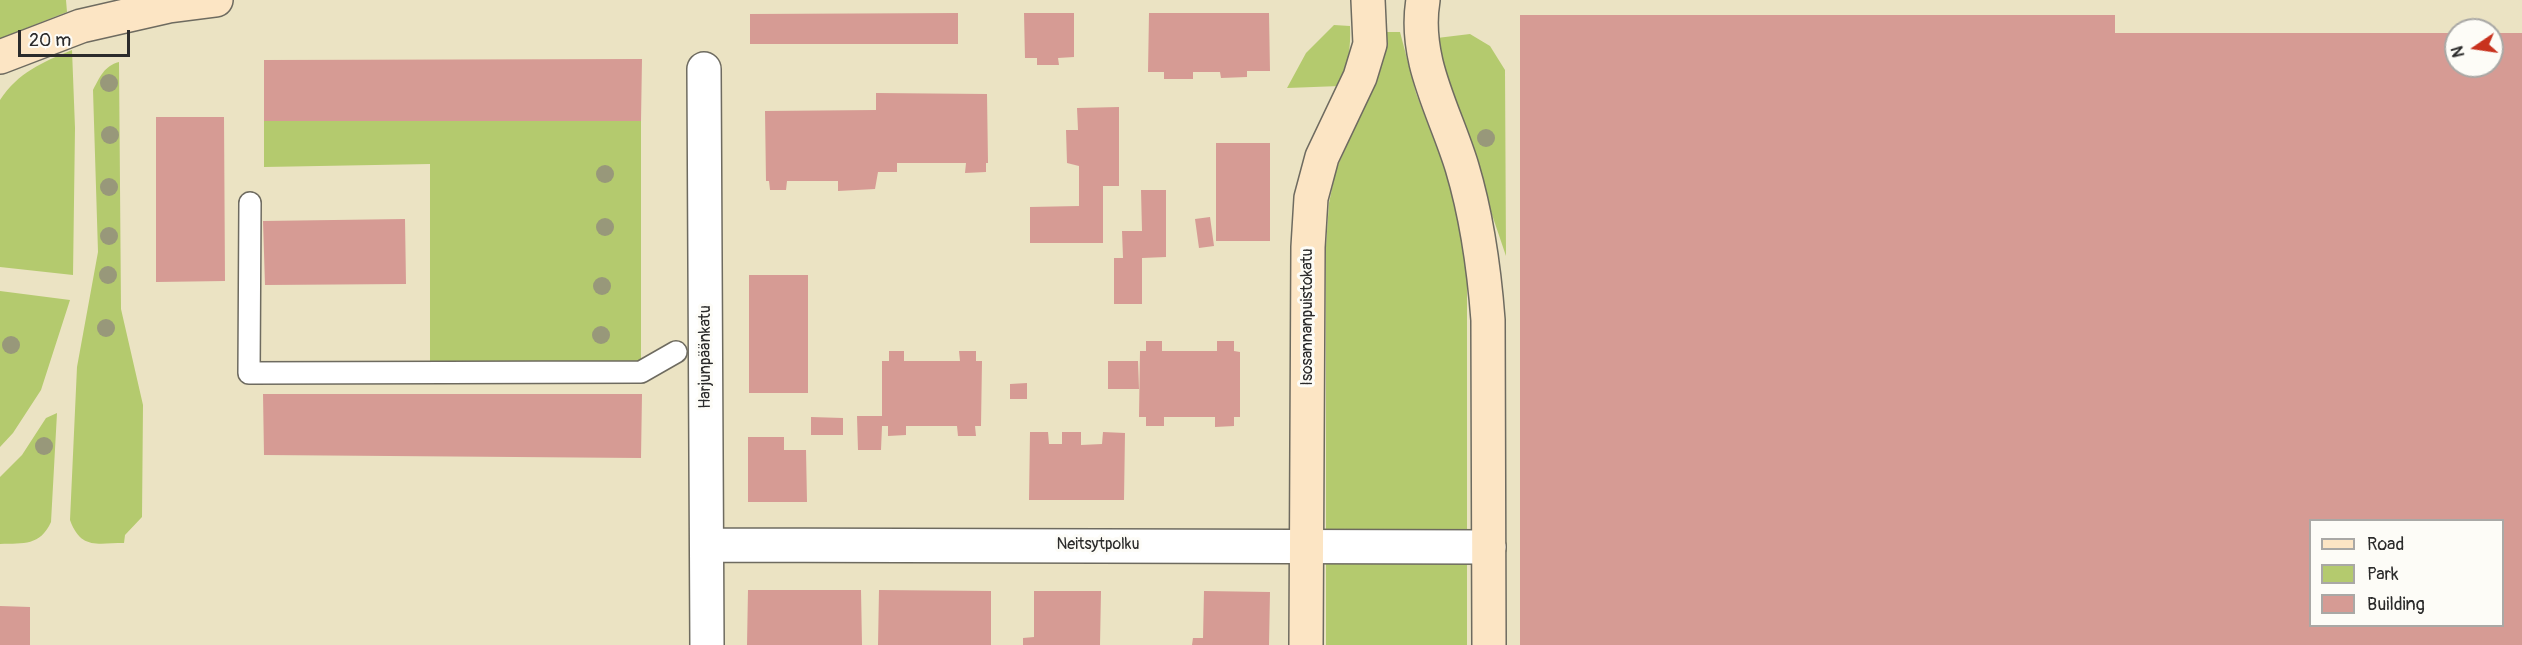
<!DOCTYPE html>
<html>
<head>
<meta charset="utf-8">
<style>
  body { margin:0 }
  #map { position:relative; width:2522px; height:645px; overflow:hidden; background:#ebe3c3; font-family:Pangolin,sans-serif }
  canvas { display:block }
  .legend { position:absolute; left:2309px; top:519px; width:195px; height:108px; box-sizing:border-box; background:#fdfcf7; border:2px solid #a9a8a5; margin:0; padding:8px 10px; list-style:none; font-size:18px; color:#2b2b2b }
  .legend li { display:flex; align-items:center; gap:12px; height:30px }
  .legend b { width:30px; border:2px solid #a9a8a5 }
  .north { position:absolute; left:2444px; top:18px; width:60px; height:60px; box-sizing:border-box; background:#fdfcf7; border:2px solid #a9a8a5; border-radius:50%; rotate:257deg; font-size:16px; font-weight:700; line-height:24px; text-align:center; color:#2b2b2b }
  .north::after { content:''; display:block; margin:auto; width:21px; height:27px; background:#c8321e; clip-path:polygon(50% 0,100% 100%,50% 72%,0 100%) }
  .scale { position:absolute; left:18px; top:30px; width:112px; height:27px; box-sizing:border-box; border:3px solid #2b2b2b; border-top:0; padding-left:8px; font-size:18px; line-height:21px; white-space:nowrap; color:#2b2b2b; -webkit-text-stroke:4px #fdfcf7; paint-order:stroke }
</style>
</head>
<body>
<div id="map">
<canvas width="2522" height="645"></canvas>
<ul class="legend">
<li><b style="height:8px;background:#fce5c4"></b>Road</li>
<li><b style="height:16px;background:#b4ca6e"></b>Park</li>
<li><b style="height:16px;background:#d69b94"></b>Building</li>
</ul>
<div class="north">N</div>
<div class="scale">20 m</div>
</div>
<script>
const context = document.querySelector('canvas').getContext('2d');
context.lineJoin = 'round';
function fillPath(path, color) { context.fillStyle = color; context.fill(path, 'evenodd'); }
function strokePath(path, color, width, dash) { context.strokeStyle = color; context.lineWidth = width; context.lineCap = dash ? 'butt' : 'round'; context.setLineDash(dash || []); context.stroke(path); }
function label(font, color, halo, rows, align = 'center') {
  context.font = font + ' Pangolin,sans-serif'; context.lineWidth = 6; context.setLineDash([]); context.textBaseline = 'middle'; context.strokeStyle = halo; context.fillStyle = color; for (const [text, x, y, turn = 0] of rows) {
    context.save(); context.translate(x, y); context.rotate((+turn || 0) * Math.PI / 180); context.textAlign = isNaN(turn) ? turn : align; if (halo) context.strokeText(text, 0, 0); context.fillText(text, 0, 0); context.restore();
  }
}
const green = new Path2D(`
  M0,0h66l1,12 -43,17 -24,14z
  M1334,25l16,1c1,22 -2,40 -10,60l-53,2 19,-35z
  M1387,32h13l16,61 37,97 14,76v379h-141v-399l3,-43 7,-33 39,-89z
  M1470,34l20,12 15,24 1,186 -63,-186 -6,-32z
  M72,50l3,78 -2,147 -73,-8v-167c19,-28 41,-37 72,-50z
  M119,62l2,247 22,96 -1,112 -17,18 -1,8c-27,0 -43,7 -54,-23l7,-153 21,-115 -5,-162c7,-13 11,-24 26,-28z
  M264,121h377v251l-211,2v-210l-166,3z
  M0,291l70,9 -29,90 -28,43 -13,14z
  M57,413l-6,109c-11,24 -27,21 -51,22v-67l22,-22 24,-37z`);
const building = new Path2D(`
  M958,13v31h-208v-30z
  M1024,13h50v44l-16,1 1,7h-22v-7h-12z
  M1149,13h120l1,58h-23v6l-26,1 -1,-6h-27v7h-29v-7h-16z
  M1520,15h595v18h341v33h36v-33h30v612h-1002zM2310,520h192v106h-192z
  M642,59l-1,62h-377v-61z
  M876,93l111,1 1,69h-2v9l-21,1 1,-10h-69v9h-19l-3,17 -37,2v-10h-51l-1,9h-16l-1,-9h-3l-1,-70 111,-1z
  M1119,107v79h-16v57h-73v-36l49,-1v-40l-12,-3 -1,-33h12l-1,-22z
  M156,117h68l1,164 -69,1z
  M1216,143h54v98h-54z
  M1141,190h25v67l-24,1v46h-28v-46h9l-1,-27h20z
  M1210,217l4,29 -15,2 -4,-29z
  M405,219l1,65 -141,1 -2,-64z
  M749,275h59v118h-59z
  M1146,341h16v10h55v-10h17v10l6,1v65h-6v9l-19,1v-10h-51v9h-18v-9h-7l1,-66h6z
  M889,351h15v10h56l-1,-10h17v10h6l-1,65h-6l1,10h-18l-1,-10h-51v9l-18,1v-10h-6l-1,24h-23l-1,-34h25v-55h7z
  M1108,361h30l1,28h-31z
  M1027,383v16h-17v-15z
  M263,394h379l-1,64 -377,-3z
  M811,417l32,1v17h-32z
  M1030,432h18l1,12h13v-12h19v13l21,-1 1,-12 22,1 -1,67h-95z
  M748,437h36v13h22l1,52h-59z
  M748,590h113l1,55h-115z
  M879,590l112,1v54h-113z
  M1034,591h67l-1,54h-77v-7l11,-1z
  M1204,591l66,1 -1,53h-77l1,-7h10z
  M0,606l30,1v38h-30z`);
const lane = new Path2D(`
  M250,203l-1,170 392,-1 35,-20`);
const street = new Path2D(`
  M704,69l3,576
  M707,545l782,2`);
const secondary = new Path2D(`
  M1423,0c-10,60 22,111 39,167 15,50 22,100 26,153l1,325
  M0,57l81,-31 88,-20 47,-6
  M1306,645l2,-398 3,-49 11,-41 38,-80 10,-33 -2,-44`);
const trees = [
  [109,83],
  [110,135],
  [1486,138],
  [605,174],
  [109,187],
  [605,227],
  [109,236],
  [108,275],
  [602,286],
  [106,328],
  [601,335],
  [11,345],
  [44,446]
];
const streetNames = [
  ["Isosannanpuistokatu",1308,317,-90],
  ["Harjunpäänkatu",706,357,-90],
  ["Neitsytpolku",1098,545]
];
fillPath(green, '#b4ca6e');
fillPath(building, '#d69b94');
strokePath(lane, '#6e6b60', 24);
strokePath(street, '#6e6b60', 36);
strokePath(secondary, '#6e6b60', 36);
strokePath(lane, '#fff', 21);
strokePath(street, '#fff', 33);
strokePath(secondary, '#fce5c4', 33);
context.fillStyle = '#98987a';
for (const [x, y] of trees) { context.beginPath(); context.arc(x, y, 9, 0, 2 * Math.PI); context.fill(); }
label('16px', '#2b2b2b', '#fdfcf7', streetNames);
</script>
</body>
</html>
